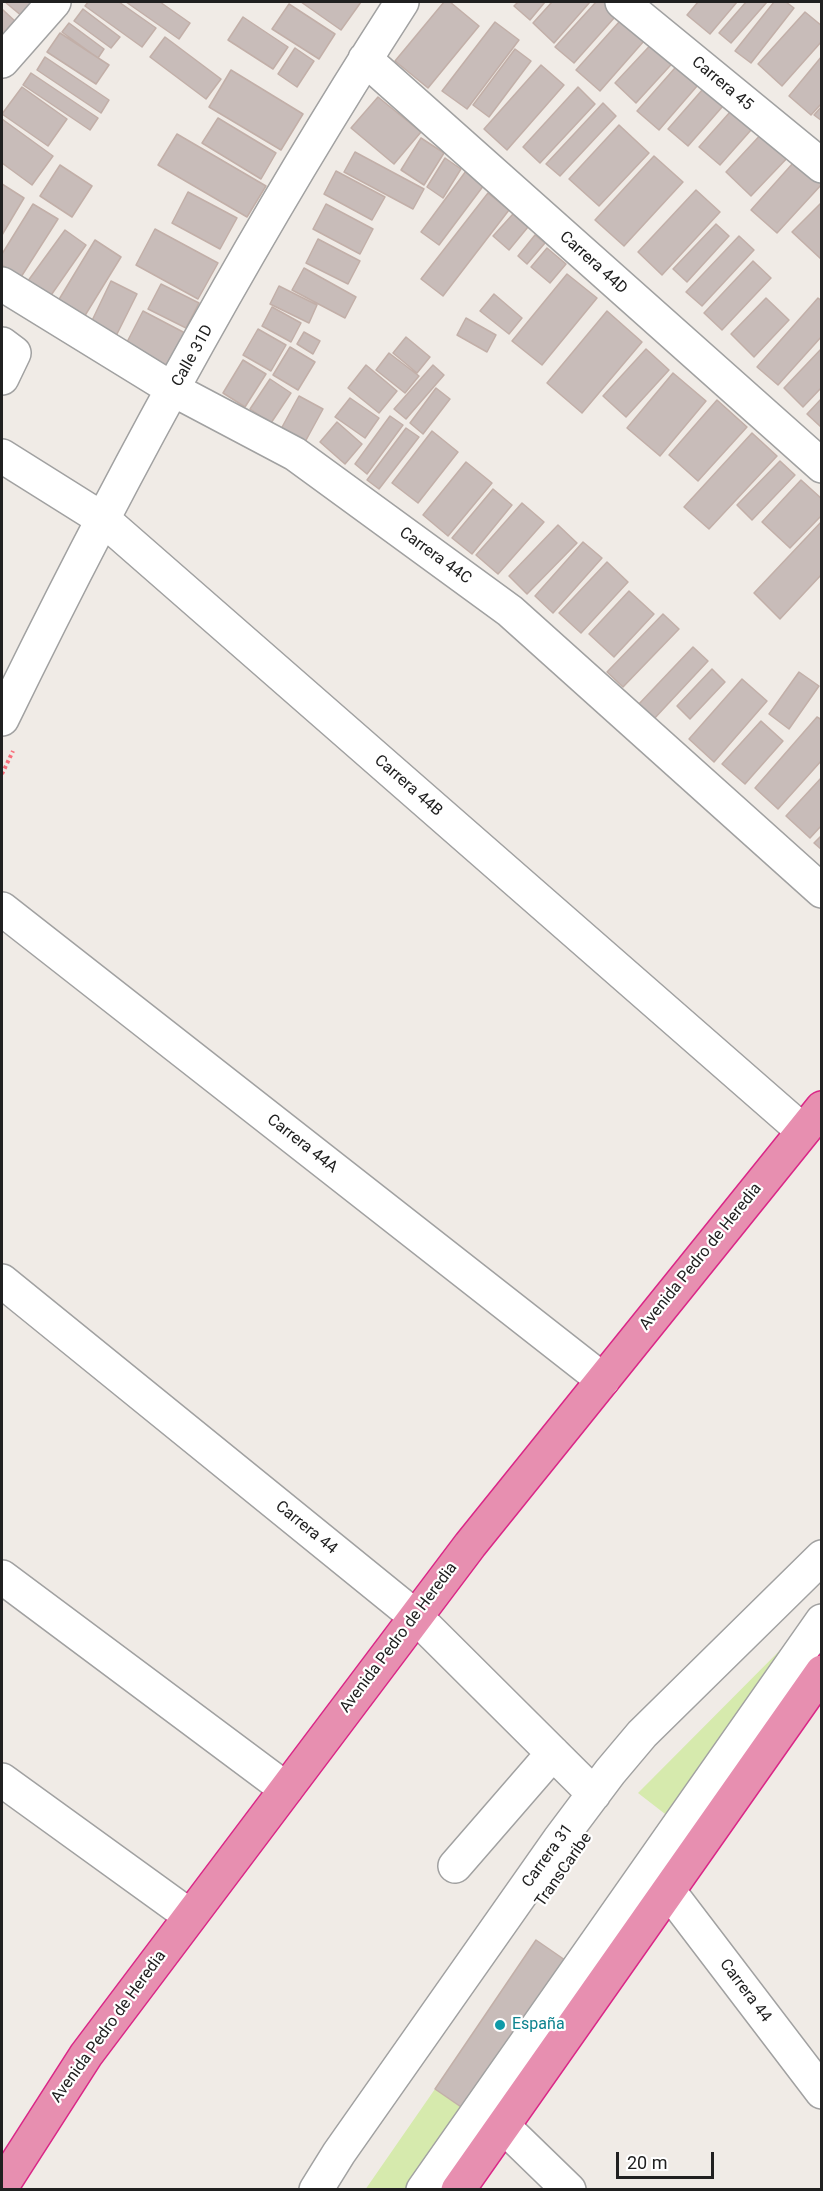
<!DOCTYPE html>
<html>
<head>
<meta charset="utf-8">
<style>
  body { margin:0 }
  #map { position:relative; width:823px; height:2191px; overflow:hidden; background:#f0ebe6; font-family:Roboto,sans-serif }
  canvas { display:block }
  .frame { position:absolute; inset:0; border:3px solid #202020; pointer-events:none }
  .scale { position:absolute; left:616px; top:2152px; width:98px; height:27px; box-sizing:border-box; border:3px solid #202020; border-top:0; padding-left:8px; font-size:18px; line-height:21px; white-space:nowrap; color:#202020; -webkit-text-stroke:4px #fff; paint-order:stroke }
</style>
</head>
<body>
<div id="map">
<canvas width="823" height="2191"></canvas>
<div class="frame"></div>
<div class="scale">20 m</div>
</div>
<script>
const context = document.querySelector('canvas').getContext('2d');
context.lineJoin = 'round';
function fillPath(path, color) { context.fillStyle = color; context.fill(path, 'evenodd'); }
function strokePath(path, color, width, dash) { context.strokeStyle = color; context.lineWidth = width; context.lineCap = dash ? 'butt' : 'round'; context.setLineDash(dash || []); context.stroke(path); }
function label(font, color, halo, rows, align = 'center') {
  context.font = font + ' Roboto,sans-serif'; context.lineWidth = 4.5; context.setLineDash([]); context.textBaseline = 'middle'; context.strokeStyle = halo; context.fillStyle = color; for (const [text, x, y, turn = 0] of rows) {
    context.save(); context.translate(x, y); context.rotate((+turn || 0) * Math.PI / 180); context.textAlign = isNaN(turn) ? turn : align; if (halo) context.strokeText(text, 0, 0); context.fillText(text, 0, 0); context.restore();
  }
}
const grass = new Path2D(`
  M814,1616l-145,201 -31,-24z
  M435,2089l29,20 -58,80 -41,1z`);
const building = new Path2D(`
  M5,2h30l-12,15z
  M88,2h31l37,26 -14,19 -57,-41z
  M126,2h34l30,21 -11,16z
  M301,2h60l-20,28z
  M444,2h6l29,24 -51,62 -33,-27z
  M518,2h27l-15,18 -16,-14z
  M552,2h38l-36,41 -21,-20z
  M596,2h20l7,6 -49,55 -19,-16z
  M698,2h39l-27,32 -23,-19z
  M746,2h21l-36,41 -12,-10z
  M774,2h12l8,6 -43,55 -16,-12z
  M289,4l46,30 -16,25 -47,-30z
  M2,9l15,14 -15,18z
  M83,9l37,28 -9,11 -37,-27z
  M628,12l23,21 -51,58 -24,-21z
  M805,12l17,14v15l-40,45 -24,-22z
  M243,17l45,30 -15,22 -45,-29z
  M495,22l24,18 -52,69 -25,-18z
  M69,23l35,26 -6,9 -36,-26z
  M60,33l49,32 -13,19 -49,-32z
  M165,37l56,42 -15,20 -56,-42z
  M658,37l21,19 -43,47 -21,-20z
  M295,48l19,13 -17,26 -19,-13z
  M515,49l16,12 -42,56 -16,-12z
  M822,56v47l-11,12 -22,-19z
  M45,57l64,43 -8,13 -64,-43z
  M682,60l22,18 -45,52 -22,-19z
  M541,65l23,20 -57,65 -23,-21z
  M231,70l72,44 -22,36 -72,-43z
  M31,73l67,45 -8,12 -67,-45z
  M710,81l20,17 -42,48 -20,-17z
  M22,87l45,32 -19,27 -46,-32z
  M578,87l17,17 -55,59 -17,-16z
  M378,97l43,35 -27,32 -43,-36z
  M603,103l13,13 -56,60 -14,-12z
  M738,103l21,18 -39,44 -21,-18z
  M822,106v15l-8,-6z
  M218,118l58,35 -15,26 -59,-36z
  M2,119l51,37 -21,29 -30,-22z
  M619,125l30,28 -50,53 -30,-27z
  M765,130l26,24 -40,42 -25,-24z
  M177,134l89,52 -19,31 -89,-52z
  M421,138l23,15 -20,32 -23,-15z
  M355,152l69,37 -11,20 -69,-37z
  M802,153l20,18v13l-45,49 -26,-23z
  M654,156l29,26 -59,64 -29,-26z
  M445,158l16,11 -18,29 -16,-11z
  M60,165l32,21 -20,31 -32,-21z
  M336,171l49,26 -13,23 -48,-26z
  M466,171l18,14 -45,60 -18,-13z
  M2,184l22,14 -22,37z
  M696,190l24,22 -58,63 -24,-23z
  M188,192l49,26 -17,31 -48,-26z
  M488,193l21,17 -66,86 -22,-17z
  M822,202v58l-30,-28z
  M33,204l25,15 -37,58 -19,-12v-11z
  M326,204l47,25 -13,25 -47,-25z
  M513,214l15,13 -19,23 -16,-14z
  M716,224l13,12 -42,46 -14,-13z
  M155,229l63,34 -20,36 -62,-34z
  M65,230l21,15 -39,56 -22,-16z
  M535,235l10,8 -18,21 -9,-8z
  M739,236l15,14 -52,56 -16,-14z
  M318,239l42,22 -12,23 -42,-21z
  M95,240l26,17 -40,65 -26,-16z
  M547,248l19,16 -16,19 -19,-16z
  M753,261l18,17 -49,52 -18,-17z
  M304,268l52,29 -11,21 -53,-28z
  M567,274l30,24 -55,67 -30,-24z
  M111,281l26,13 -25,50 -25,-13z
  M161,284l38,19 -13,25 -38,-19z
  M279,286l38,19 -8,18 -39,-19z
  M494,294l28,24 -13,16 -29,-23z
  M766,298l23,22 -35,37 -23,-23z
  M818,298l4,3v35l-44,49 -21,-18z
  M272,307l29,16 -10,19 -29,-16z
  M143,311l42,22 -18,35 -42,-22z
  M607,311l35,31 -60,71 -35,-30z
  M466,318l30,17 -9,17 -30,-17z
  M258,329l28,16 -15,26 -28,-16z
  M304,332l16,9 -7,13 -16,-10z
  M406,337l24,20 -13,16 -24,-20z
  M290,347l25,15 -17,28 -25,-15z
  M822,348v39l-19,20 -19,-19z
  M646,349l23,21 -43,47 -23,-21z
  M389,353l30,23 -14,17 -29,-23z
  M243,360l23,14 -21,33 -22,-14z
  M366,365l31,26 -18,22 -31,-25z
  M433,365l11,10 -38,44 -12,-10z
  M673,373l33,28 -46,55 -33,-28z
  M270,379l21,14 -20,30 -21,-14z
  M436,388l14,11 -27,35 -13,-11z
  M299,396l24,13 -18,33 -24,-13z
  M350,398l29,20 -14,20 -30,-21z
  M822,398v30l-15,-14z
  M717,400l30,27 -49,54 -29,-26z
  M390,416l13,9 -36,49 -12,-10z
  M337,422l25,22 -17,20 -25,-22z
  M406,428l13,9 -40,52 -12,-9z
  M432,431l26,21 -40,51 -26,-20z
  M752,433l25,23 -68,73 -25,-22z
  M780,461l15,14 -43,45 -15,-15z
  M466,462l26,21 -44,53 -25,-21z
  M801,480l21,19v16l-32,33 -28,-26z
  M493,489l19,16 -40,49 -20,-16z
  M522,503l22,19 -46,52 -22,-19z
  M822,521v53l-42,45 -26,-26z
  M558,525l19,18 -50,51 -18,-18z
  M583,542l19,16 -49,55 -18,-17z
  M607,562l21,20 -47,51 -22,-20z
  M629,591l25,23 -40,43 -25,-23z
  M663,614l16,15 -56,58 -16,-15z
  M693,647l15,14 -55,59 -16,-14z
  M712,669l13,13 -35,37 -13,-13z
  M799,672l20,14 -30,43 -20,-15z
  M742,679l25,22 -53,61 -25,-23z
  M817,717l5,3v40l-44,49 -23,-21z
  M761,721l22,20 -38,43 -23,-20z
  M822,777v48l-12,13 -24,-22z
  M822,835v15l-8,-7z
  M536,1940l29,20 -101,149 -29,-20z`);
const path = new Path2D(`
  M2,774l11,-23`);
const minor = new Path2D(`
  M622,2l200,164
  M365,59l457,407
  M2,61l52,-59
  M2,284l172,106 121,64 215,157 312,280
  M2,344l12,9 -12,25
  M2,456l102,64 699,611
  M2,719c119,-244 253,-489 400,-717
  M2,909l601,471
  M2,1281l414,336 178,177
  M2,1577l284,212
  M2,1780l188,136
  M455,1866l98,-113
  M668,1890l154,202
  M503,2126l66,64
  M316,2190l23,-37 220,-313 51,-68 32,-38 180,-177
  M423,2190l399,-569`);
const highway = new Path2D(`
  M2,2186l84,-131 384,-510 352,-437
  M458,2190l364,-518`);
const markers = [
  [500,2025,6,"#0f9aa8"]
];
const streetNames = [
  ["Carrera 45",722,84,40],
  ["Carrera 44D",593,263,42],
  ["Calle 31D",193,356,-61],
  ["Carrera 44C",435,556,36],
  ["Carrera 44B",408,786,41],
  ["Carrera 44A",302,1144,38],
  ["Avenida Pedro de Heredia",701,1257,-51],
  ["Carrera 44",306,1528,39],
  ["Avenida Pedro de Heredia",399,1638,-53],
  ["Carrera 31",548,1856,-54],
  ["TransCaribe",564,1870,-55],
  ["Carrera 44",745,1991,53],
  ["Avenida Pedro de Heredia",109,2027,-54]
];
const cultureNames = [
  ["España",512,2025]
];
fillPath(grass, '#d6eaad');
fillPath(building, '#c8bcb9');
strokePath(building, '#c2afa8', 1.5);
strokePath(minor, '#a1a1a1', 36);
strokePath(highway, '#da2787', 36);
strokePath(path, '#f96e7b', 4, [3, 3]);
strokePath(minor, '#fff', 33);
strokePath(highway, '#e78fb0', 33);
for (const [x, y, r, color] of markers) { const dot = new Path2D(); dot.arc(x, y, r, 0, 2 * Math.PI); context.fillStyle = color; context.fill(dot); strokePath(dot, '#fff', 2); }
label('16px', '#202020', '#fff', streetNames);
label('16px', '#0d838f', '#fff', cultureNames, 'left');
</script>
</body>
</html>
